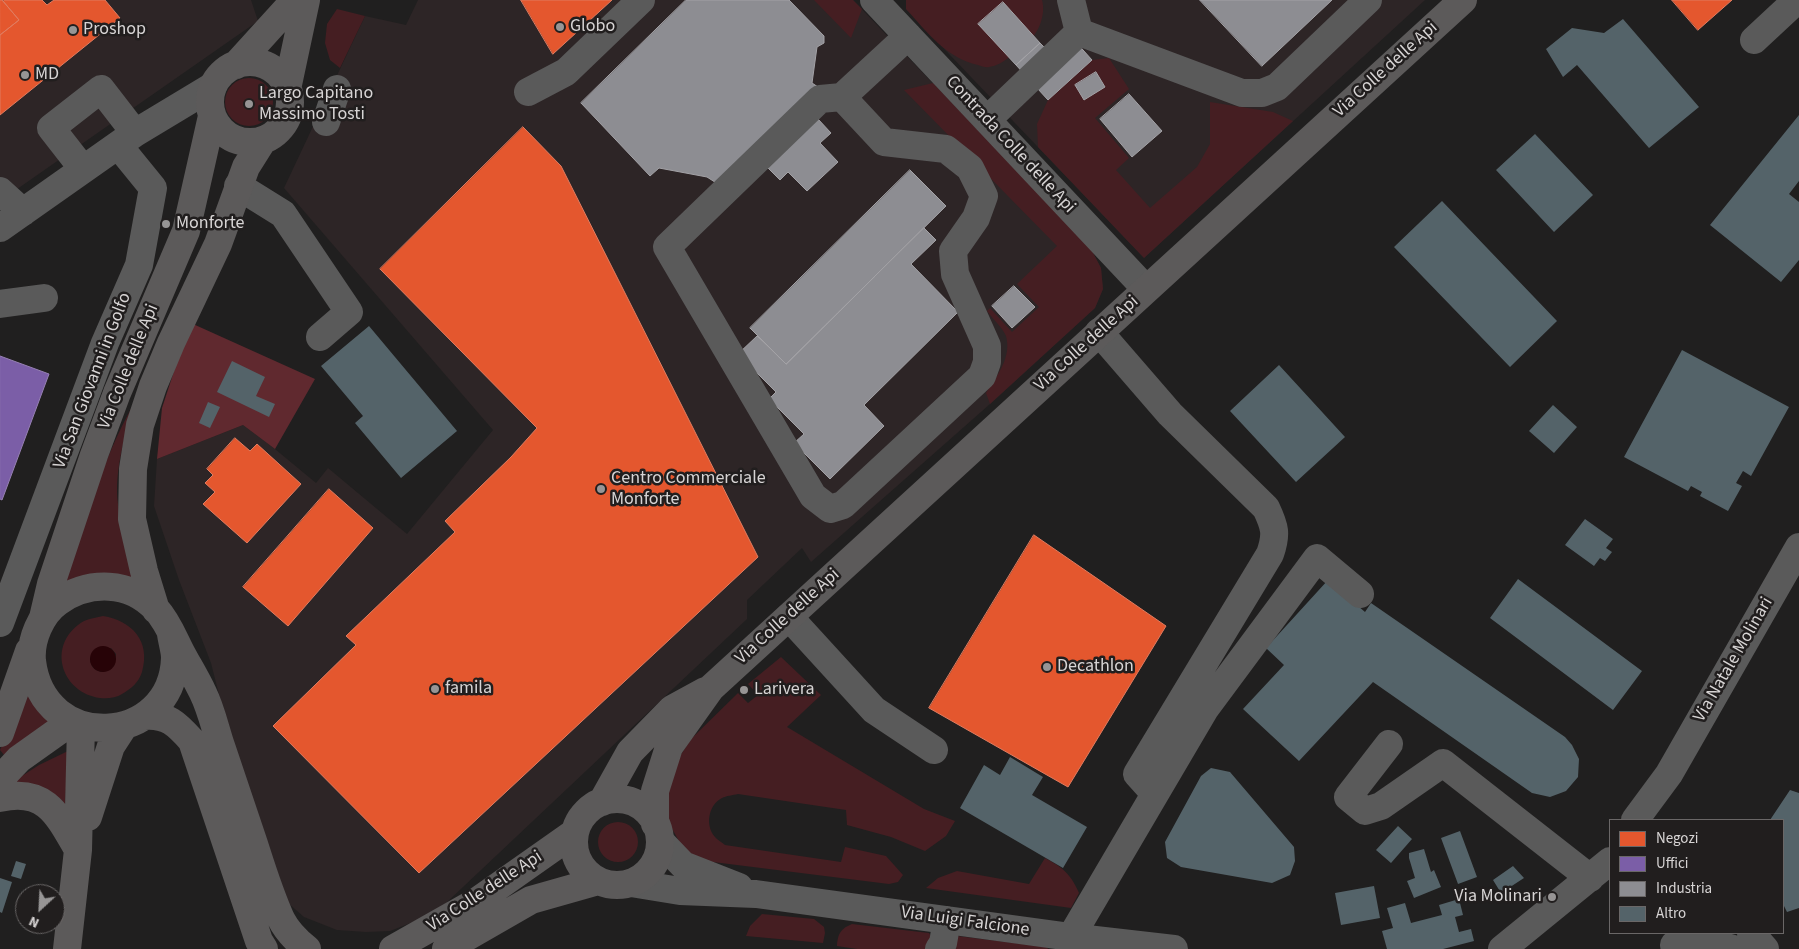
<!DOCTYPE html>
<html>
<head>
<meta charset="utf-8">
<style>
  body { margin:0 }
  #map { position:relative; width:1799px; height:949px; overflow:hidden; background:#201f1f; font-family:"Source Sans 3",sans-serif }
  canvas { display:block }
  .legend { position:absolute; left:1609px; top:819px; width:175px; height:115px; box-sizing:border-box; background:#211e1e; border:1px solid #6a6767; margin:0; padding:6px 9px; list-style:none; font-size:15px; color:#d7d4d4 }
  .legend li { display:flex; align-items:center; gap:10px; height:25px }
  .legend b { width:25px; border:1px solid #6a6767 }
  .north { position:absolute; left:15px; top:884px; width:50px; height:50px; box-sizing:border-box; background:#211e1e; border:1px solid #6a6767; border-radius:50%; rotate:205deg; font-size:14px; font-weight:700; line-height:20px; text-align:center; color:#d7d4d4 }
  .north::after { content:''; display:block; margin:auto; width:18px; height:22px; background:#979595; clip-path:polygon(50% 0,100% 100%,50% 72%,0 100%) }
</style>
</head>
<body>
<div id="map">
<canvas width="1799" height="949"></canvas>
<ul class="legend">
<li><b style="height:14px;background:#e4572e"></b>Negozi</li>
<li><b style="height:14px;background:#7b5ea7"></b>Uffici</li>
<li><b style="height:14px;background:#8d8d92"></b>Industria</li>
<li><b style="height:14px;background:#546369"></b>Altro</li>
</ul>
<div class="north">N</div>
</div>
<script>
const context = document.querySelector('canvas').getContext('2d');
context.lineJoin = 'round';
function fillPath(path, color) { context.fillStyle = color; context.fill(path, 'evenodd'); }
function strokePath(path, color, width, dash) { context.strokeStyle = color; context.lineWidth = width; context.lineCap = dash ? 'butt' : 'round'; context.setLineDash(dash || []); context.stroke(path); }
function label(font, color, halo, rows, align = 'center') {
  context.font = font + ' "Source Sans 3",sans-serif'; context.lineWidth = 5; context.setLineDash([]); context.textBaseline = 'middle'; context.strokeStyle = halo; context.fillStyle = color; for (const [text, x, y, turn = 0] of rows) {
    context.save(); context.translate(x, y); context.rotate((+turn || 0) * Math.PI / 180); context.textAlign = isNaN(turn) ? turn : align; if (halo) context.strokeText(text, 0, 0); context.fillText(text, 0, 0); context.restore();
  }
}
const built = new Path2D(`
  M0,0h251l7,21 -258,180z
  M418,0h435l237,247 11,21 2,21 -8,19 -105,96 -179,158 -9,-14 -55,52v19l-302,285 -24,15 -31,12 -24,1 -29,-2 -33,-13 -16,-14 -59,-169 -18,-71 -32,-83 -25,-74 3,-47 86,-34 32,24 41,34 12,-15 79,66 86,-104 -209,-242 81,-172 41,9z
  M906,0h519l-281,258 -238,-249z`);
const green = new Path2D(`
  M814,0h39l9,9 -11,29z
  M906,0h136c4,14 -3,33 -14,42 -11,8 -24,23 -39,25 -3,1 -8,-1 -11,-2 -32,-7 -51,-33 -72,-56z
  M337,9l28,7 -25,52 -10,-8 -5,-17 2,-19z
  M1109,58l20,31 -34,29 34,40 -13,12 34,38 47,-41 13,-23v-42l63,10 20,9 -149,137 -106,-111 -1,-23 11,-24 44,-40z
  M225 102a24 24 0 1 1 48 0a24 24 0 1 1-48 0Z
  M933,83l157,164 11,21 2,21 -8,19 -105,96 -4,-11c11,-17 26,-36 20,-57 -3,-8 -14,-18 -19,-25l3,-3 22,24 27,-25 -22,-23 40,-38 -153,-156z
  M133,405c-8,32 -19,66 -15,99 3,28 12,56 20,83l-77,3c21,-62 40,-127 72,-185z
  M103,616c29,5 48,25 39,56 -3,10 -11,17 -20,22 -6,4 -15,5 -22,4 -37,-5 -53,-49 -22,-73 7,-6 16,-7 25,-9zM111,648l5,6 -2,12 -11,6c-9,-1 -13,-6 -13,-15z
  M781,657l40,38 -34,32 137,82 31,12 -9,15 -21,15 -34,-14 -44,-12 -1,-15 -108,-16c-5,1 -12,2 -16,4 -14,7 -17,28 -7,39 2,3 7,5 10,8l116,17 4,-15 41,9 17,19 -5,7 -9,2 -184,-23 -21,-11 -18,-32 5,-48 20,-31 47,-46 10,10 10,-8 -10,-11z
  M27,687l35,41 -58,27 -4,-5z
  M68,751l-3,56 -54,-24 28,-18z
  M598 842a20 20 0 1 1 40 0a20 20 0 1 1-40 0Z
  M1045,858c17,9 26,16 34,35l-8,15 -145,-20 12,-10 19,-7 72,13z
  M762,914l52,5 10,8 1,6 -2,10 -77,-7 4,-10z
  M852,924l77,9 4,7 -5,9h-71l-20,-3c1,-12 3,-17 15,-22z
  M957,936l90,11 1,2h-102z`);
const forest = new Path2D(`
  M193,324l122,55 -40,70 -32,-24 -86,34 5,-51 15,-46z`);
const water = new Path2D(`
  M90 659a13 13 0 1 1 26 0a13 13 0 1 1-26 0Z`);
const shops = new Path2D(`
  M0,0h2l17,20 -19,15z
  M4,0h38l5,5 7,-5h51l15,18 -120,97v-80l19,-15 -16,-19z
  M521,0h91l-59,54z
  M1672,0h60l-34,30z
  M523,127l38,39 197,391 -339,316 -146,-147 83,-81 -10,-9 109,-104 -10,-11 66,-64 26,-29 -157,-159z
  M235,438l15,13 7,-7 44,40 -54,59 -44,-39 12,-12 -10,-9 8,-8 -6,-6z
  M329,489l44,39 -85,98 -45,-39z
  M1034,535l132,91 -98,161 -139,-79z`);
const offices = new Path2D(`
  M0,356l49,18 -47,126 -2,-1z`);
const industry = new Path2D(`
  M686,0h103l35,36v7l-7,4 -5,36 6,4 -97,99 -14,-9 -48,-9 -9,8 -69,-73z
  M1200,0h132l-70,66z
  M1003,2l37,41 -24,22 -38,-41z
  M1066,31l26,29 -44,40 -32,-35 24,-22 6,6z
  M1096,72l9,15 -21,13 -9,-15z
  M1129,94l33,37 -30,26 -32,-38z
  M818,119l13,14 -11,10 18,19 -31,29 -19,-19 -8,8 -13,-13z
  M910,170l36,36 -160,158 -36,-36z
  M924,228l12,12 -25,24 47,48 -94,93 20,21 -54,53 -36,-36 10,-9 -35,-35 7,-7 -38,-38 19,-18 29,28z
  M1014,286l21,21 -23,21 -20,-22z`);
const building = new Path2D(`
  M1623,19l76,88 -50,41 -72,-83 -14,12 -17,-28 26,-21 32,5z
  M1799,115v66l-10,13 10,8v58l-18,22 -71,-57z
  M1535,134l58,61 -39,37 -58,-62z
  M1442,201l115,120 -47,46 -116,-120z
  M369,326l88,105 -56,47 -46,-55 8,-7 -42,-50z
  M1682,350l107,57 -38,69 -8,-5 -7,12 6,3 -14,25 -28,-15 2,-4 -11,-6 -3,5 -64,-34z
  M232,361l33,16 -9,19 19,8 -6,13 -52,-25z
  M1279,365l66,72 -49,45 -66,-71z
  M208,402l12,5 -10,21 -11,-5z
  M1553,405l24,22 -23,26 -25,-22z
  M1585,519l28,20 -7,9 6,4 -7,9 -5,-3 -6,8 -29,-21z
  M1518,579l124,92 -29,39 -123,-92z
  M1328,580l37,32 6,-9 194,134 7,8 7,14 -1,18 -12,14 -16,6 -18,-4 -159,-111 -74,79 -56,-52 41,-44 -18,-17z
  M1010,757l33,20 -11,18 55,32 -24,41 -103,-60 24,-43 16,10z
  M1211,768l19,4 64,75 1,14 -5,14 -18,8 -91,-16 -14,-9 -2,-16 36,-66z
  M1790,790l9,3v115l-12,4 -4,-8v-84h-13z
  M1398,826l14,13 -21,24 -15,-13z
  M1460,831l17,46 -19,7 -17,-46z
  M1424,849l7,23 3,-2 7,17 -27,11 -7,-17 8,-3 -6,-20v-5z
  M16,861l10,3 -5,15 -10,-3z
  M1513,866l11,12 -23,15 -8,-13z
  M0,878l12,4 -10,31 -2,-1z
  M1374,886l6,32 -39,7 -6,-32z
  M1459,899l4,16 -8,2 4,15 12,-3 3,12 -31,8h-56l-5,-18 11,-3 -6,-20 18,-5 6,20 31,-8 -3,-10z`);
const minor = new Path2D(`
  M874,0l272,289
  M1071,0l8,32
  M1754,40l43,-40
  M528,92l38,-20 75,-72
  M842,97l42,45 62,7 24,19 14,28 -8,22 -23,33 2,23 32,72v16l-5,14 -139,129 -13,4 -17,-13 -146,-249 153,-148 22,-2 66,-61
  M987,120l92,-88 163,61h20l15,-6 91,-87
  M326,122l11,-33
  M83,169l-32,-41 50,-39 34,44
  M238,186l45,28 66,98 -29,25
  M0,191l23,21
  M0,228l135,-95 78,-47
  M0,304l44,-6
  M789,617l85,93 60,40
  M0,623l105,-280 34,-78 14,-77 -35,-43
  M1389,744l-41,53 17,14 16,-5 62,-43 147,115
  M1155,794l50,-85 112,-151 43,36
  M1635,820l34,-46 130,-227
  M660,841l23,24 56,22
  M631,883l49,8 76,3 315,43 103,12
  M1751,933l14,16
  M1674,945c21,-2 40,-3 59,4
  M939,949l4,-6 4,-23
  M1070,949l1,-12 84,-143 -18,-20 133,-220c7,-20 5,-27 -4,-46l-96,-94 -71,-82
  M1502,949l108,-88`);
const major = new Path2D(`
  M210 102a40 40 0 1 1 80 0a40 40 0 1 1-80 0Z
  M236,65l59,-65
  M287,89l19,-89
  M156,610l-12,-39 -12,-52 1,-50 7,-44 13,-39 18,-43 47,-99 28,-77 17,-27
  M43,618l8,-34 43,-129 23,-62 69,-162 26,-115
  M171,634c1,8 4,16 4,24 -3,89 -132,96 -143,3 -2,-21 9,-47 26,-59 31,-22 72,-21 98,7 12,13 18,30 26,45 7,13 15,26 21,39 8,16 12,35 18,53 11,33 22,65 33,98 8,25 16,51 27,75 6,12 16,22 26,30
  M144,716c23,-2 33,8 48,25l67,200 5,8
  M0,733l29,-82
  M0,779l19,-20 52,-37
  M0,798c45,-11 58,17 77,50
  M574 842a43 43 0 1 1 86 0a43 43 0 1 1-86 0Z
  M602,802l28,-50 42,-43 33,-18
  M88,817l23,-71 13,-20
  M655,824v-33l14,-44 42,-59 752,-688
  M67,949l11,-99 3,-125
  M393,949l83,-47 98,-69
  M446,949l85,-49 67,-19`);
const markers = [
  [560,27,5,"#979595"],
  [73,30,5,"#979595"],
  [25,75,5,"#979595"],
  [249,104,5,"#979595"],
  [166,224,5,"#979595"],
  [601,489,5,"#979595"],
  [1047,667,5,"#979595"],
  [435,689,5,"#979595"],
  [744,690,5,"#979595"],
  [1552,897,5,"#979595"]
];
const poiNames = [
  ["Globo",570,27],
  ["Proshop",83,30],
  ["MD",35,75],
  ["Largo Capitano",259,94],
  ["Massimo Tosti",259,115],
  ["Monforte",176,224],
  ["Centro Commerciale",611,479],
  ["Monforte",611,500],
  ["Decathlon",1057,667],
  ["famila",445,689],
  ["Larivera",754,690],
  ["Via Molinari",1542,897,"right"]
];
const streetNames = [
  ["Via Colle delle Api",1386,70,-42],
  ["Contrada Colle delle Api",1010,145,47],
  ["Via Colle delle Api",1087,344,-42],
  ["Via Colle delle Api",129,367,-68],
  ["Via San Giovanni in Golfo",93,381,-69],
  ["Via Colle delle Api",788,617,-42],
  ["Via Natale Molinari",1734,660,-60],
  ["Via Colle delle Api",485,892,-33],
  ["Via Luigi Falcione",965,922,8]
];
fillPath(built, '#2d2526');
fillPath(green, '#451e22');
fillPath(forest, '#60292f');
fillPath(water, '#270307');
fillPath(shops, '#e4572e');
strokePath(shops, '#e07c60', 1);
fillPath(offices, '#7b5ea7');
strokePath(offices, '#9781b4', 1);
fillPath(industry, '#8d8d92');
strokePath(industry, '#a3a2a6', 1);
fillPath(building, '#546369');
strokePath(minor, '#5a5a5a', 28);
strokePath(major, '#5c5a5a', 28);
for (const [x, y, r, color] of markers) { const dot = new Path2D(); dot.arc(x, y, r, 0, 2 * Math.PI); context.fillStyle = color; context.fill(dot); strokePath(dot, '#211e1e', 2); }
label('18px', '#d7d4d4', '#211e1e', poiNames, 'left');
label('18px', '#d7d4d4', '#211e1e', streetNames);
</script>
</body>
</html>
